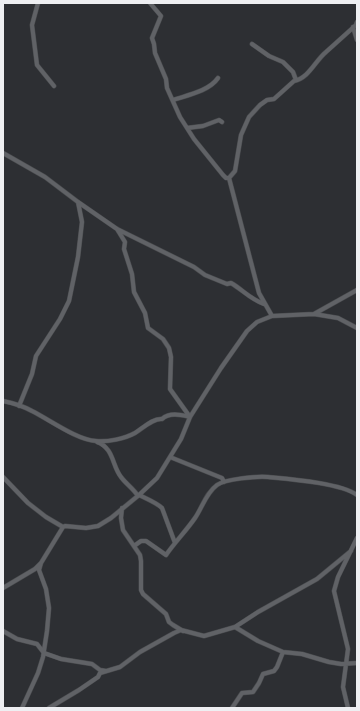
<!DOCTYPE html>
<html>
<head>
<meta charset="utf-8">
<style>
  body { margin:0 }
  #map { position:relative; width:360px; height:711px; overflow:hidden; background:#2d2f33; font-family:Georgia,serif }
  canvas { display:block }
  .frame { position:absolute; inset:0; border:4px solid #eeeff2; pointer-events:none }
</style>
</head>
<body>
<div id="map">
<canvas width="360" height="711"></canvas>
<div class="frame"></div>
</div>
<script>
const context = document.querySelector('canvas').getContext('2d');
context.lineJoin = 'round';
function strokePath(path, color, width, dash) { context.strokeStyle = color; context.lineWidth = width; context.lineCap = dash ? 'butt' : 'round'; context.setLineDash(dash || []); context.stroke(path); }
const minor = new Path2D(`
  M38,3l-6,22 5,40 17,21
  M150,3l11,13 -9,22 2,6 1,9 11,26 1,9 13,29 14,22 29,36 3,3h3l30,115 13,23
  M353,27l4,13
  M252,44l17,12 14,6 10,10 3,8
  M173,100c15,-5 36,-9 45,-22
  M187,128l16,-2 16,-6 3,2
  M3,153l42,24 33,25 39,27 77,38 11,8 22,9 4,-1c12,7 19,16 33,21
  M229,178l6,-7 6,-36 8,-18 11,-12 7,-5 7,-1 20,-18c15,-3 21,-20 32,-29 10,-9 20,-18 30,-27l1,-3
  M117,229l8,13 -1,7 8,25 2,18 11,21 3,15 15,11 6,9 2,9 -1,32 20,28
  M314,314l43,-24
  M3,401c10,2 20,5 29,10 18,9 45,29 64,30 12,1 28,-2 39,-8 8,-5 18,-15 27,-14 8,-7 19,-4 28,-2
  M19,406l13,-32 4,-18 24,-37 9,-18 9,-44 4,-35 -4,-20
  M97,442c17,6 15,24 24,35 5,7 12,11 17,19
  M170,457l52,21 2,4
  M3,477l25,26 18,14 17,10 2,-1 21,2 12,-2 13,-8 28,-23 18,-17 24,-39 9,-22 31,-49 26,-37 10,-9 15,-6 42,-2 24,4 19,10
  M139,495c6,3 18,8 23,13l13,35
  M122,508l-1,10 2,12 17,25 1,6v29l2,4 23,20 3,8 4,3 10,6
  M134,546l7,-5h5l20,14c9,-13 20,-24 29,-37 7,-10 11,-25 22,-33 8,-6 40,-9 51,-8 21,2 73,6 89,18
  M3,588l32,-19 6,-6 22,-36
  M235,627l23,14 25,11 19,2 27,8 12,2 16,-1
  M3,631l14,8 20,5 7,9 17,6 31,5 8,6 6,1
  M22,708l16,-35 5,-16 4,-26 2,-23 -3,-19 -7,-19 2,-7
  M49,708l30,-18 19,-13 2,-4 20,-6 20,-15 34,-19 7,-3 23,6 31,-9 23,-15 59,-33 34,-28
  M232,708l10,-15 11,-1 6,-9 4,-9 11,-3 3,-4 6,-15
  M348,708l-5,-21 5,-38 -14,-58 4,-14 19,-39`);
strokePath(minor, '#494b4e', 5);
strokePath(minor, '#606266', 4);
</script>
</body>
</html>
